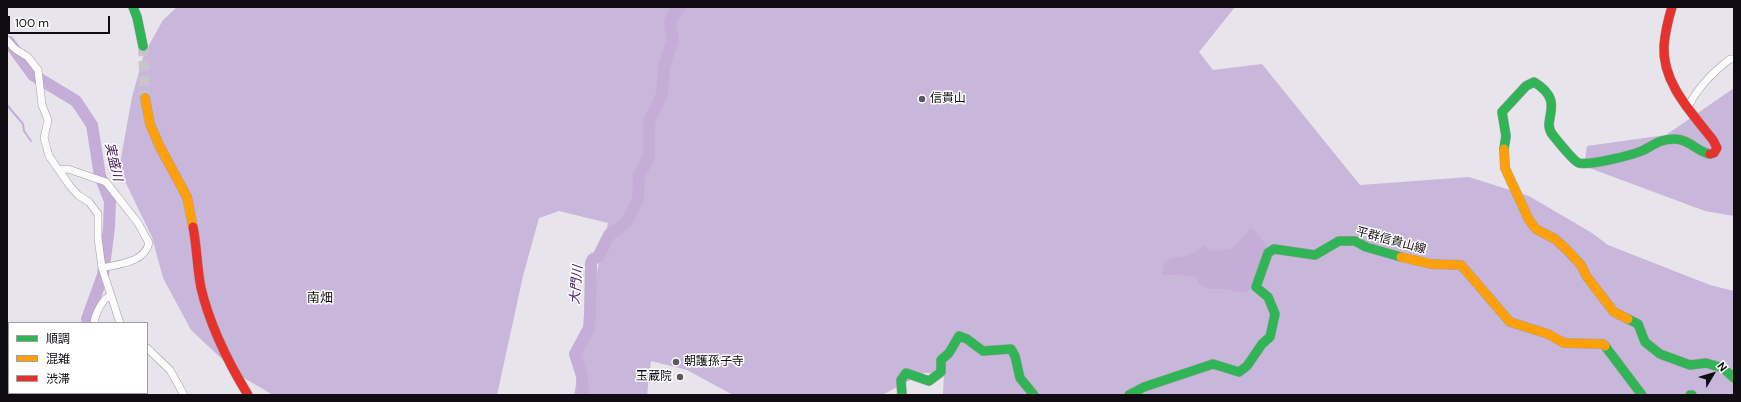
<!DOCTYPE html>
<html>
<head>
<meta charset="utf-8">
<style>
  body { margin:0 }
  #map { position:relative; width:1741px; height:402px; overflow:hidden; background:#e8e4ec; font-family:"DM Sans","Noto Sans JP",sans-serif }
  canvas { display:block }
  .frame { position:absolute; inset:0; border:8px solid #0f0d12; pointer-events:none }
  .legend { position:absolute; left:8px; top:322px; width:140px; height:72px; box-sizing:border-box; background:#fff; border:1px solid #9f9ea0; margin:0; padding:5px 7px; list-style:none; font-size:12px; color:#0f0d12 }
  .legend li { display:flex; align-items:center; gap:8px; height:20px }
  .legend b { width:20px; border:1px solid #9f9ea0 }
  .north { position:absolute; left:1693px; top:354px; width:40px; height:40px; -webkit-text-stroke:3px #fff; paint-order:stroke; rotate:52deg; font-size:11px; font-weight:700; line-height:16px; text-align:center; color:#0f0d12 }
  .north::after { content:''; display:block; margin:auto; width:14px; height:18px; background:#0f0d12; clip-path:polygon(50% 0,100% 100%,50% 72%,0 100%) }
  .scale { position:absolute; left:8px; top:16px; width:102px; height:18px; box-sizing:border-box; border:2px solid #0f0d12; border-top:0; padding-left:5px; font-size:12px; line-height:14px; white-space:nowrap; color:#0f0d12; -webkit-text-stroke:3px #fff; paint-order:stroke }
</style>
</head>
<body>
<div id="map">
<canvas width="1741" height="402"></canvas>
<div class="frame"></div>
<ul class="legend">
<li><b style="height:5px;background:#30b455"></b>順調</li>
<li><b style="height:5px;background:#ff9f0a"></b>混雑</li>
<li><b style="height:5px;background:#e5322d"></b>渋滞</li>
</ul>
<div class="north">N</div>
<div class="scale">100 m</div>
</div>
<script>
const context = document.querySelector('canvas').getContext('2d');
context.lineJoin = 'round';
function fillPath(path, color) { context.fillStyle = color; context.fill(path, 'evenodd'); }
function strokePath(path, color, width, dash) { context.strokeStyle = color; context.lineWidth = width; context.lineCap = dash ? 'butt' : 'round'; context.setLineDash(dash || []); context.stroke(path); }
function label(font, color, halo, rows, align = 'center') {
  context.font = font + ' "DM Sans","Noto Sans JP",sans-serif'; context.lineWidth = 3; context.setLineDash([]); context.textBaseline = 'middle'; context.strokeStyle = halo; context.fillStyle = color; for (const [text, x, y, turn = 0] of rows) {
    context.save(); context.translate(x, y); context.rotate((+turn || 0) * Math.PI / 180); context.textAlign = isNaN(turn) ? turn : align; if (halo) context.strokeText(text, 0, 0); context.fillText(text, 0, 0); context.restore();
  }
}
const forest = new Path2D(`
  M177,7h1058l-36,45 14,18 49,-6 98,121 109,-8 60,19 63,37 16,12 102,40 24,6v104h-791l1,-21 -20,-1 -42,22h-149l-46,-25 -36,-9 -4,34h-73l24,-128 10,-44 -49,-12 -20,7 -16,58 -26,119h-224l-34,-20 -48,-45 -28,-52 -11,-41 -33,-68 13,-72 12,-43 19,-34z
  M1734,88v128l-29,-5 -121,-45 3,-20 79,-11z`);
const water = new Path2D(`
  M1249,228l5,1 13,18 -15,41 -7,4h-7l-13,-3h-16l-10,-5 -3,-7 -16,-2h-18l2,-13 9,-4 17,-3 14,-9 7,5 21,-2 15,-16z`);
const stream = new Path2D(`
  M7,105l16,19 1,7 7,10`);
const river = new Path2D(`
  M9,42l24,33 43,26 16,24 8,51 10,25 -1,26 -6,48 -16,44 3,4
  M136,393l1,2
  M583,395l-1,-19 -7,-22 14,-26 1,-14 1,-51 2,-4 5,-2 11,-22 17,-12 12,-23 1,-24 10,-19v-35l13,-28 2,-26 9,-29 -3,-15 2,-8 8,-9`);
const secondaryTunnel = new Path2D(`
  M143,46l2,52`);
const street = new Path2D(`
  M7,40l8,9 13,8 10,13 4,35 6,15 -4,18 5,18 21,30 8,9 11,7 9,12v24l4,30 18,55
  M1688,107c10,-20 25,-35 42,-48h4
  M59,170l9,-1 38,13 32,41 11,20c-5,20 -30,21 -47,25
  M94,323c1,-8 8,-24 16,-27
  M147,348l23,22 14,25
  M7,375h2
  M79,393v2`);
const fast = new Path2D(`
  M133,7l4,10 6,29
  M1504,149l2,-13 -4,-24 24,-26 8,-4c33,20 7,37 18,52 5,6 21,27 27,29 10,3 54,-8 65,-13 11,-6 17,-11 31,-11 14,0 24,14 35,15
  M1628,319l10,5 7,18 15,12 30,11 16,-2 17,5 11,10
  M1605,346l37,49
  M902,395l-1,-15 5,-7 23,8 12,-9v-12l8,-7 10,-17 8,3 16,12 28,-2 4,7 5,22 14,17
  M1129,395l15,-8 69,-23 26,8 8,-6 15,-22 8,-7 5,-23 -7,-17 -12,-10 12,-34 6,-4 41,6 24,-14h16l11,6 35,10
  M1690,395h2`);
const slow = new Path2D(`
  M145,98l5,26 10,23 27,50 6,30
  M1504,149l1,19 24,52 7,9 19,10 11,10 15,16 6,12 27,35 14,7
  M1401,257l30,7 30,1 49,57 38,12 16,9 39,1 2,2`);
const jam = new Path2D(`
  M1672,7c-4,13 -7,26 -8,39 -2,37 28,67 49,94l4,8 -3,5 -4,1
  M193,227c4,20 4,41 8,61 9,38 27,74 47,107`);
const markers = [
  [922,99,4,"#5b585e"],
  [676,362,4,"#5b585e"],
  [680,377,4,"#5b585e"]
];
const poiNames = [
  ["信貴山",930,99],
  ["朝護孫子寺",684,362],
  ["玉蔵院",672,377,"right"]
];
const streetNames = [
  ["平群信貴山線",1391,241,15]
];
const waterNames = [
  ["実盛川",113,162,77],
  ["大門川",577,285,-85]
];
const neighbourhoodNames = [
  ["南畑",320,299]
];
fillPath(forest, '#c8b7da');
fillPath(water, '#c4aed8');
strokePath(stream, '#c4aed8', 2);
strokePath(river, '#c4aed8', 12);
strokePath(secondaryTunnel, '#c7c4cb', 10, [10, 5]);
strokePath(street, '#a29fa5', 8);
strokePath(fast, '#a29fa5', 10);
strokePath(slow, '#a29fa5', 10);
strokePath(jam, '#a29fa5', 10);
strokePath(street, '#fcfbfc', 7);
strokePath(fast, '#30b455', 9);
strokePath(slow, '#ff9f0a', 9);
strokePath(jam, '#e5322d', 9);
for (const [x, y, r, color] of markers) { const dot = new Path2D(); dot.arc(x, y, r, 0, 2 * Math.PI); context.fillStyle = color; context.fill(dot); strokePath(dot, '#fff', 1.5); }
label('12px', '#0f0d12', '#fff', poiNames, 'left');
label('12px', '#0f0d12', '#fff', streetNames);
label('italic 13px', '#3c1458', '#fff', waterNames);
label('13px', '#0f0d12', '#fff', neighbourhoodNames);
</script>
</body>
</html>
